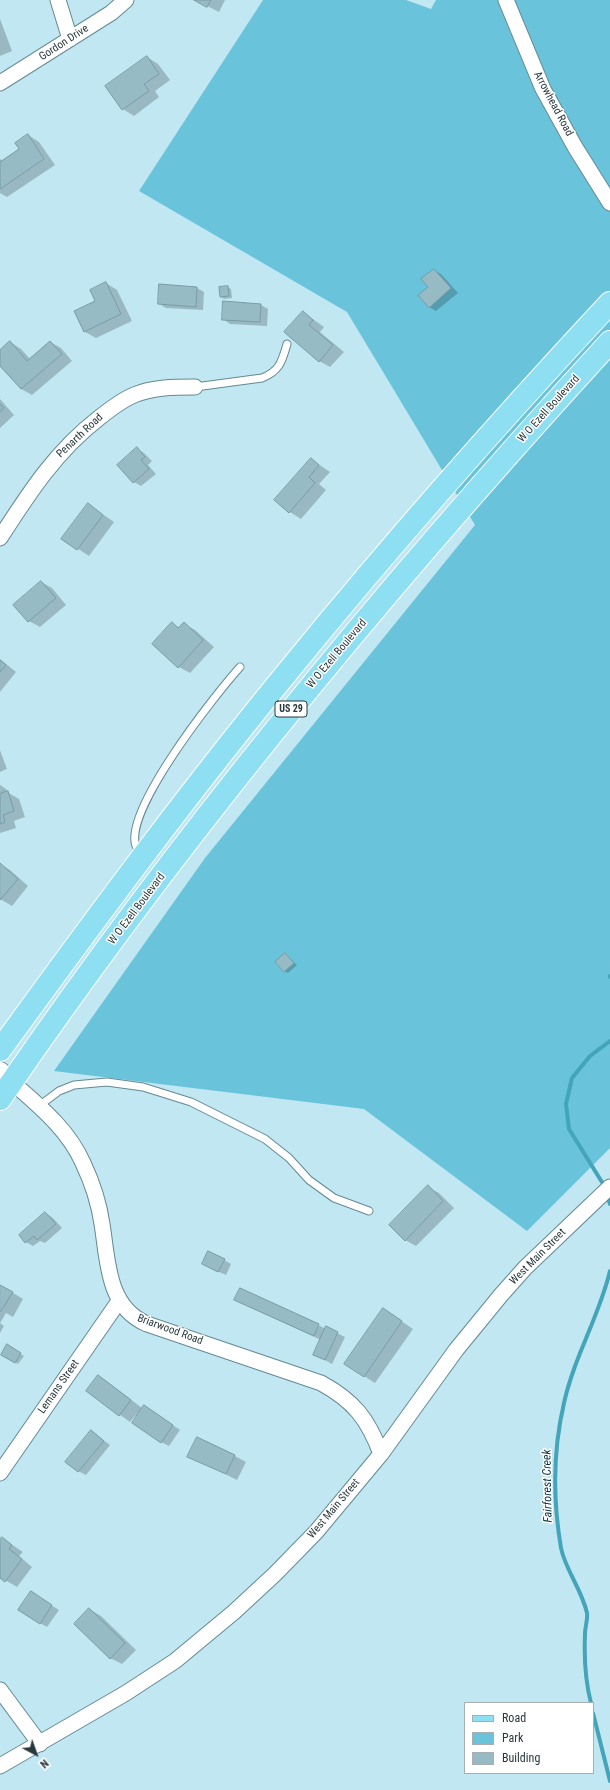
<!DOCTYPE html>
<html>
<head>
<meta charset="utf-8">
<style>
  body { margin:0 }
  #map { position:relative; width:610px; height:1790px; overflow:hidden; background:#c1e7f2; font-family:"Roboto Condensed",sans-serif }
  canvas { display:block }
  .legend { position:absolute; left:464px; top:1702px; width:130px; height:72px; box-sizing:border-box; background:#fff; border:1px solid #a9afb1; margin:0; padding:5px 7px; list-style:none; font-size:12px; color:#29383c }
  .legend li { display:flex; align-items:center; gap:8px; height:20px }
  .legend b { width:20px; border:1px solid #a9afb1 }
  .north { position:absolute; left:16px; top:1734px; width:40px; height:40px; -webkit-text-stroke:3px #fff; paint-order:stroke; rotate:139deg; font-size:11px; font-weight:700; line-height:16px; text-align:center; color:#29383c }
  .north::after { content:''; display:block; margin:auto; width:14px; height:18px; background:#29383c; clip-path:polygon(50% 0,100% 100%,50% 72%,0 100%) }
</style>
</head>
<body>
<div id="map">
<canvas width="610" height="1790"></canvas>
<ul class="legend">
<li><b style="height:5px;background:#8edff1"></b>Road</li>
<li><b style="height:11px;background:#69c4db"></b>Park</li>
<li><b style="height:11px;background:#96bbc5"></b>Building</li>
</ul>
<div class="north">N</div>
</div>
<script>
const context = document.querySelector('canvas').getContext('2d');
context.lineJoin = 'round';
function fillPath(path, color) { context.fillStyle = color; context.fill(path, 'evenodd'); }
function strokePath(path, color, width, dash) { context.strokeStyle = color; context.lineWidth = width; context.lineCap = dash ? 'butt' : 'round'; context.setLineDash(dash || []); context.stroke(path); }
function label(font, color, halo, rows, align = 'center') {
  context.font = font + ' "Roboto Condensed",sans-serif'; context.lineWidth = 3; context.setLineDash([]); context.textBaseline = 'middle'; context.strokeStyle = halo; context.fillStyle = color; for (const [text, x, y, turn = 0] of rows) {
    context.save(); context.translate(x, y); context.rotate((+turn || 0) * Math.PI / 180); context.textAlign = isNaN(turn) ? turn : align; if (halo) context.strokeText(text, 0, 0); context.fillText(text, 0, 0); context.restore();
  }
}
const green = new Path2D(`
  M263,0h143l25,9 5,-9h174v1148l-83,83 -163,-122 -310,-38 151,-213 270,-333 -128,-213 -208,-121z`);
const shadow = new Path2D(`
  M195,0h30l-6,12z
  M0,19l12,32 -12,5z
  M147,57l11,7 12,16 -15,11 4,6 -25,19 -11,-7z
  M28,135l11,7 16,23 -48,32 -7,-4v-34l3,2 17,-12z
  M434,270l7,4 17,19 -22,18 -7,-4v-20z
  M106,283l11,7 15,31 -36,17 -11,-6 -10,-20 21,-10z
  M160,285l37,3 7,4 -1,18 -37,-2 -7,-4z
  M228,287l3,2 1,9 -8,1 -3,-2z
  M261,305l7,4 -1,17 -37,-2 -7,-5z
  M303,312l21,15 -4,5 24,20 -14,15 -11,-6z
  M10,342l11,7 9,10 20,-17 11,6 11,13 -40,34 -11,-6 -21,-25v-13z
  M0,399l14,16 -14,13z
  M137,449l7,4 8,8 -4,4 8,9 -15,12 -7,-4z
  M311,459l19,13 -11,12 7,6 -25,29 -11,-7 -14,-12z
  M88,504l26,18 -25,34 -26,-17z
  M41,582l11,6 14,17 -26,22 -11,-6z
  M172,623l8,5 4,-4 11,6 19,17 -24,26 -11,-6z
  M0,659l16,13 -16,20z
  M0,750l7,19 -7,3z
  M0,785l6,4 1,3 12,7 6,18 -11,4 2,7 -16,5z
  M0,864l10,6 18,16 -16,20 -12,-7z
  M285,954l12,11 -9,8 -4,-2z
  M428,1187l11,6 15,15 -38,38 -11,-6z
  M46,1213l7,5 9,10 -17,15 -5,-2 -7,5 -7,-4 -6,-7z
  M224,1260l7,4 -5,11 -16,-7z
  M0,1285l23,14 -10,18 -7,-4 -6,10z
  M235,1300l83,25 8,4 1,-1 18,9 -13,27 -18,-10 7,-14z
  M394,1316l19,13 -38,54 -11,-7z
  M0,1323l4,3 -4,7z
  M7,1346l17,10 -6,8 -16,-10z
  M98,1376l11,7 33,25 -12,14 -43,-31z
  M152,1411l28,19 -11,16 -8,-4z
  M91,1431l19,14 -24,30 -8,-4z
  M189,1456h46l11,6 -9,18z
  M2,1538l21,14 -4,4 13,11 -15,20 -17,-10v-36z
  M38,1597l21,13 -12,17 -7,-4z
  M89,1609l12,7 35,34 -14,14 -12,-6z`);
const stream = new Path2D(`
  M610,976v1
  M605,1187l-36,-58 -3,-25 6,-26 18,-22 20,-15
  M608,1198l2,6
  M591,1703c-6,-23 -7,-46 -6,-69 0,-7 3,-15 2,-21 -5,-23 -22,-44 -26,-65 -8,-47 -8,-98 3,-145 10,-46 35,-86 46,-132
  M593,1713l17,68`);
const building = new Path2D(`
  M194,0h17l-4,7z
  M147,56l12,18 -15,10 5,7 -27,19 -17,-24z
  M28,134l16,25 -44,30v-27l19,-13 -4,-6z
  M434,269l17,19 -22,20 -11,-13 10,-8 -7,-8z
  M106,282l15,32 -37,18 -10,-21 21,-10 -5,-11z
  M159,284l38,3 -1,20 -38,-3z
  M228,286l1,10 -9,1 -1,-10z
  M223,301l38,3 -1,18 -38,-2z
  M303,311l10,9 -4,5 24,20 -14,17 -35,-30z
  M10,341l17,20 23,-20 12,13 -41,35 -21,-23v-16z
  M0,404l4,4 -4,4z
  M137,447l8,10 -4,3 8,9 -16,14 -16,-18z
  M311,458l8,7 -10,12 6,6 -26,30 -15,-13z
  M88,503l15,12 -26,35 -16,-11z
  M41,581l15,17 -28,24 -15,-17z
  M172,622l6,6 6,-6 19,18 -25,28 -26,-24z
  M0,660l6,5 -6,7z
  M8,791l6,20 -11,4 2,7 -5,2v-30z
  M0,863l18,16 -18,21z
  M285,953l9,10 -10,9 -9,-10z
  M428,1185l15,16 -38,40 -16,-16z
  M45,1212l11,12 -19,16 -3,-4 -9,7 -6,-8z
  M208,1251l17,8 -7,13 -16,-8z
  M0,1285l13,7 -12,19h-1z
  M240,1288l79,36 -5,12 -80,-36z
  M383,1308l19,13 -38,56 -20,-13z
  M326,1326l12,6 -13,28 -12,-5z
  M7,1344l14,9 -6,10 -14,-8z
  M98,1375l33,25 -12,16 -33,-25z
  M144,1405l29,20 -12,18 -29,-20z
  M91,1430l13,11 -26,31 -13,-10z
  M197,1437l38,18 -9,19 -39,-17z
  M2,1537l10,8 -3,4 13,10 -17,23 -5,-4v-39z
  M31,1591l21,14 -12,19 -22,-14z
  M89,1608l36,35 -15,16 -36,-35z`);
const service = new Path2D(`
  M195,387l67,-9c18,-7 20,-17 25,-34
  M144,853l-8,-7c-13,-35 79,-151 104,-179
  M39,1106l20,-15 15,-6 33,-3 36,5 48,15 74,37 24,19 20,22 25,18 35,13`);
const minor = new Path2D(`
  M58,0l12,39
  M506,0l37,89 32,58 35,56
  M0,83l111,-70 15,-13
  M0,538c29,-45 56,-87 99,-120 10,-8 23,-18 35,-23 19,-8 41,-8 61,-8
  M12,1082c27,24 56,47 71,81 9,19 16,40 19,61 6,37 5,83 45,100l174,59c33,18 47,36 60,71
  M0,1473l119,-172
  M0,1690l40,54
  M0,1766l126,-73 49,-32 59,-49 41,-38 41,-42 65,-78 75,-104 45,-55 24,-27 85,-81`);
const tertiary = new Path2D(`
  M0,1071l12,11`);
const primary = new Path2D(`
  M0,1050c95,-131 191,-261 294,-386 101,-124 207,-244 316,-361
  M0,1099c183,-268 391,-518 610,-757`);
const shields = [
  [291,709,32]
];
const shieldNames = [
  ["US 29",291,709]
];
const streetNames = [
  ["Gordon Drive",64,43,-33],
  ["Arrowhead Road",553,104,62],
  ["W O Ezell Boulevard",549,409,-48],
  ["Penarth Road",80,436,-43],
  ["W O Ezell Boulevard",337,654,-50],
  ["W O Ezell Boulevard",137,909,-53],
  ["West Main Street",538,1257,-45],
  ["Briarwood Road",170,1330,20],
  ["Lemans Street",59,1387,-55],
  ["West Main Street",334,1509,-50]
];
const waterNames = [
  ["Fairforest Creek",548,1486,-91]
];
fillPath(green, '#69c4db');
fillPath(shadow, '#0003');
strokePath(stream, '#43a4ba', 4);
fillPath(building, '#96bbc5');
strokePath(building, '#789ca5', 1);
strokePath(service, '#658992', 9);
strokePath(minor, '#658992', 17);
strokePath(tertiary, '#658992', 20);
strokePath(primary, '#fff', 24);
strokePath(service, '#fff', 7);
strokePath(minor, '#fff', 15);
strokePath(tertiary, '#fff', 18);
strokePath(primary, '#8edff1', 22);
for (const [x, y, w] of shields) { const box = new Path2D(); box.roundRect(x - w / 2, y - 8, w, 16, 3); context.fillStyle = '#fff'; context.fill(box); strokePath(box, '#29383c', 1); }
label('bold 10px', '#29383c', null, shieldNames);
label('11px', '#29383c', '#fff', streetNames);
label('italic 12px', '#04333d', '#fff', waterNames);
</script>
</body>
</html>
